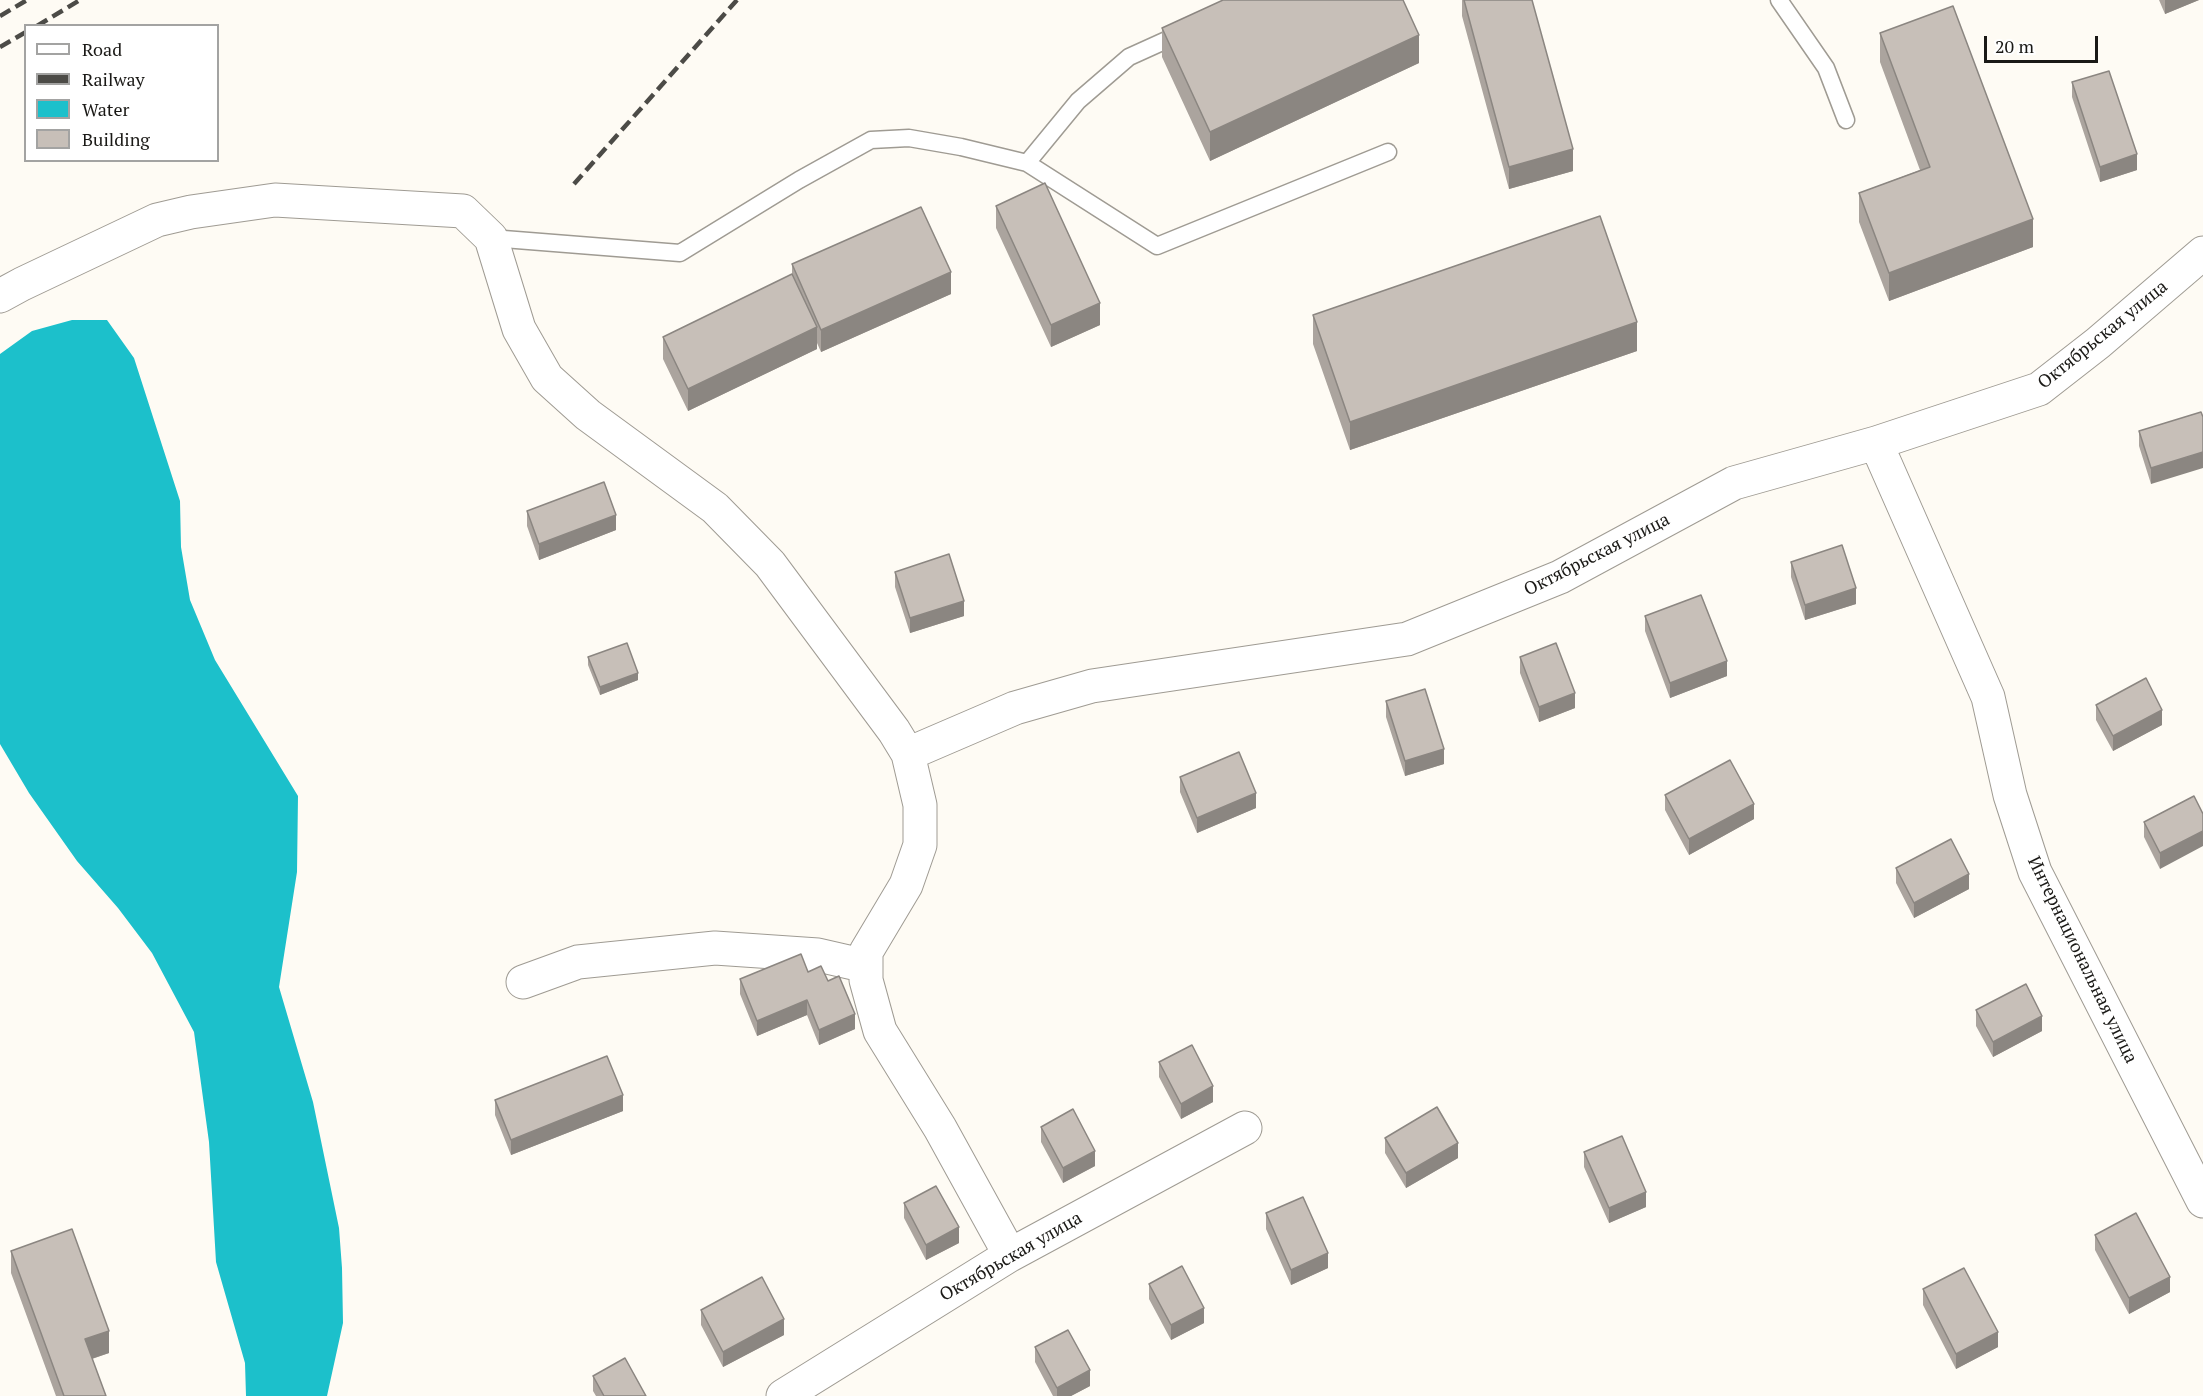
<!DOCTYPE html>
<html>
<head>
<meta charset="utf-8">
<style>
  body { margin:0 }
  #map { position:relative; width:2203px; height:1396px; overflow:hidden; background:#fefbf4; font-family:"PT Serif",serif }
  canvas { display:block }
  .legend { position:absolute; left:24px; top:24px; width:195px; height:138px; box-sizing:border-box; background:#fff; border:2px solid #a3a3a2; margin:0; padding:8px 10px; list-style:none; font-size:18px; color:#1a1916 }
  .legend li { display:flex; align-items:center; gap:12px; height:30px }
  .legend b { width:30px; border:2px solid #a3a3a2 }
  .scale { position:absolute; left:1984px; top:36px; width:114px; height:27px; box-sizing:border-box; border:3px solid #1a1916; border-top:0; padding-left:8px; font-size:18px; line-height:21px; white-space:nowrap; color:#1a1916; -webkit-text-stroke:4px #fff; paint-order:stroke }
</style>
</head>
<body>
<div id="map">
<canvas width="2203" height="1396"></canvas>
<ul class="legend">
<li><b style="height:8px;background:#fff"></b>Road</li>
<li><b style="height:8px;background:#4c4b47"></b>Railway</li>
<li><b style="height:16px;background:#1cc0cb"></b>Water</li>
<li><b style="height:16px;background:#c7bfb8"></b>Building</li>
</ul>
<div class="scale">20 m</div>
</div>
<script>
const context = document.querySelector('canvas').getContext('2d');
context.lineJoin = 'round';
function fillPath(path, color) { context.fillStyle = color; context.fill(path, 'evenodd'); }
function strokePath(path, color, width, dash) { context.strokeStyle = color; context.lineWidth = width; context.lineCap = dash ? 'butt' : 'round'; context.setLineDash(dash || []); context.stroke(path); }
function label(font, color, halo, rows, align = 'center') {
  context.font = font + ' "PT Serif",serif'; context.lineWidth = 6; context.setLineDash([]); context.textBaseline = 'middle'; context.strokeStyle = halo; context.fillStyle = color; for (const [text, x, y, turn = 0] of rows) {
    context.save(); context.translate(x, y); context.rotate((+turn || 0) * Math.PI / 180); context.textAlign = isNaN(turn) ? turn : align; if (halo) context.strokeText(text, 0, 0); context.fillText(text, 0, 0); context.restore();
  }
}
const water = new Path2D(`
  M72,320h35l27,38 46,143 1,46 9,53 25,60 83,136 -1,76 -18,115 34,115 26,126 3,40 1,55 -16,73h-81l-1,-33 -29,-101 -7,-120 -15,-110 -42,-79 -34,-45 -41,-47 -48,-68 -29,-49v-390l32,-23z`);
const lane = new Path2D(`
  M1779,0l47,68 20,52
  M1027,163l51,-62 51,-44 53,-24
  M491,238l189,15 119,-73 72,-40 38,-2 52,9 66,16 130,83 231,-94`);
const street = new Path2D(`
  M0,296l22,-12 135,-64 34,-8 84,-12 188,11 28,27 28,91 28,49 41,37 127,93 55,56 124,167 14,23 12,51v40l-14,40 -40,67v28l14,51 60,97 70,127
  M1876,443l112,254 22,98 25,77 168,329
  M908,754l107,-46 77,-22 315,-47 153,-62 174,-94 142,-40 163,-54 59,-46 105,-90
  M523,982l55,-20 137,-14 103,7 48,11
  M783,1396l227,-141 235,-127`);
const rail = new Path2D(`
  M0,16l27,-16
  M37,26l43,-26
  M0,47l26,-15
  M574,184l163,-184`);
const wall = new Path2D(`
  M1462,0h70l41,171 -64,18 -47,-173z
  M2159,0h40l-34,14z
  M1162,28l257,35 -209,98 -48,-104z
  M1880,33l153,214 -144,54 -30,-79v-29l61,-23 -40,-108z
  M2072,82l65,88 -37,12 -28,-85z
  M996,206l104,119 -49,22 -55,-119z
  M792,264l159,30 -130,58 -4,-9v6l-129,62 -25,-52v-22l129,-62z
  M1313,315l324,36 -287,99 -37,-106z
  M2201,412l-50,72 -12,-38v-15z
  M527,511l89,19 -77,30 -12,-34z
  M1791,562l65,42 -51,16 -14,-43z
  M895,572l69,44 -54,17 -15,-46z
  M1645,616l82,60 -57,22 -25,-67z
  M588,657l50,23 -38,15 -12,-30z
  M1520,657l55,51 -36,14 -19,-49z
  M1386,701l58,63 -39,12 -19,-59z
  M2096,705l66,20 -49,26 -17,-31z
  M1180,777l76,31 -59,25 -17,-41z
  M1665,795l89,24 -65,36 -24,-45z
  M2194,796l-34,73 -16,-32v-15z
  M1896,868l73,21 -55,29 -18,-35z
  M808,972l20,9 27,48 -36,16 -12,-30 -50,21 -17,-42v-15z
  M1976,1010l66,21 -49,26 -17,-31z
  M1159,1062l54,40 -32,17 -22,-42z
  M495,1100l128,11 -112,44 -16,-40z
  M1041,1127l54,39 -32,17 -22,-41z
  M1385,1138l73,20 -52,30 -21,-35z
  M1584,1152l62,55 -37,16 -25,-56z
  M904,1203l55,40 -33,17 -22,-42z
  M1266,1213l62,55 -37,17 -25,-56z
  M2095,1235l75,57 -41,22 -34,-64z
  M11,1251l98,102 -17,6 14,37h-50l-45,-123z
  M1149,1284l55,39 -33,17 -22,-41z
  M1923,1289l75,58 -42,22 -33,-64z
  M701,1310l83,25 -61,32 -22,-42z
  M1035,1347l55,39 -19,10h-18l-18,-34z
  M593,1376l53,20h-50l-3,-5z`);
const shadedWall = new Path2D(`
  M2165,0h34l-34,14z
  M1419,35v28l-209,98v-29z
  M1573,149v22l-64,18v-22z
  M2137,154v16l-37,12v-15z
  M2033,219v28l-144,54v-28z
  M951,272v22l-130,58v-22z
  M1100,303v22l-49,22v-22z
  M1637,322v29l-287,99v-28z
  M817,327v22l-129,62v-22z
  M2203,452v16l-52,16v-16z
  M616,515v15l-77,30v-16z
  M1856,588v16l-51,16v-15z
  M964,601v15l-54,17v-15z
  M1727,661v15l-57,22v-15z
  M638,673v7l-38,15v-8z
  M1575,693v15l-36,14v-15z
  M2162,710v15l-49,26v-15z
  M1444,749v15l-39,12v-15z
  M1256,793v15l-59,25v-15z
  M1754,804v15l-65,36v-16z
  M2203,831v15l-43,23v-16z
  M1969,874v15l-55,29v-15z
  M807,1000v15l-50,21v-15z
  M855,1014v15l-36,16v-15z
  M2042,1016v15l-49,26v-15z
  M1213,1086v16l-32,17v-15z
  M623,1095v16l-112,44v-15z
  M1458,1143v15l-52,30v-15z
  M1095,1151v15l-32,17v-15z
  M1646,1192v15l-37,16v-15z
  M959,1227v16l-33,17v-15z
  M1328,1253v15l-37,17v-15z
  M2170,1277v15l-41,22v-16z
  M1204,1308v15l-33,17v-15z
  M784,1319v16l-61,32v-15z
  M109,1331v22l-24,8v-22z
  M1998,1332v15l-42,22v-15z
  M1090,1370v16l-19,10h-14v-8z`);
const building = new Path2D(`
  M1223,0h180l16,35 -209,97 -48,-104z
  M1464,0h68l41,149 -64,18z
  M1953,6l80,213 -144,54 -30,-80 71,-26 -50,-134z
  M2109,71l28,83 -37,13 -28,-85z
  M1045,183l55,120 -49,22 -55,-119z
  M921,207l30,65 -130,58 -29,-66z
  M1600,216l37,106 -287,100 -37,-107z
  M792,274l25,53 -129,62 -25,-52z
  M2201,412l2,5v35l-52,16 -12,-37z
  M604,482l12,33 -77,29 -12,-33z
  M1842,545l14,43 -51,17 -14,-43z
  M949,554l15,47 -54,17 -15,-46z
  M1701,595l26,66 -57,22 -25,-67z
  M627,643l11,30 -38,14 -12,-30z
  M1556,643l19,50 -36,14 -19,-50z
  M2146,678l16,32 -49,26 -17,-31z
  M1425,689l19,60 -39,12 -19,-60z
  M1239,752l17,41 -59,25 -17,-41z
  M1730,760l24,44 -65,35 -24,-44z
  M2194,796l9,18v17l-43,22 -16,-31z
  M1951,839l18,35 -55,29 -18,-35z
  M801,954l7,18 13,-6 7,15 11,-5 16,38 -36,16 -12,-30 -50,21 -17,-42z
  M2026,984l16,32 -49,26 -17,-32z
  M1192,1045l21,41 -32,18 -22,-42z
  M607,1056l16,39 -112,45 -16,-40z
  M1437,1107l21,36 -52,30 -21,-35z
  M1073,1109l22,42 -32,17 -22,-41z
  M1622,1136l24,56 -37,16 -25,-56z
  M936,1186l23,41 -33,18 -22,-42z
  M1303,1197l25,56 -37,17 -25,-57z
  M2136,1213l34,64 -41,21 -34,-63z
  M72,1229l37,102 -24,8 21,57h-42l-53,-145z
  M1182,1266l22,42 -33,17 -22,-41z
  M1964,1268l34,64 -42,22 -33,-65z
  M762,1277l22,42 -61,33 -22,-42z
  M1068,1330l22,40 -33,18 -22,-41z
  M625,1358l21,38h-42l-11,-20z`);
const streetNames = [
  ["Октябрьская улица",2103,335,-39],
  ["Октябрьская улица",1597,555,-27],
  ["Интернациональная улица",2082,960,64],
  ["Октябрьская улица",1011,1257,-30]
];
fillPath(water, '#1cc0cb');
strokePath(lane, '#9f9b93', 19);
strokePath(street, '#9f9b93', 35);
strokePath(lane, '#fff', 16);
strokePath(street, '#fff', 33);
strokePath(rail, '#4c4b47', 4.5, [12, 6]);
fillPath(wall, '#aba49e');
fillPath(shadedWall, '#8b8681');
fillPath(building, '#c7bfb8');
strokePath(building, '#8b8681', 1.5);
label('18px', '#1a1916', '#fff', streetNames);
</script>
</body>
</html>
